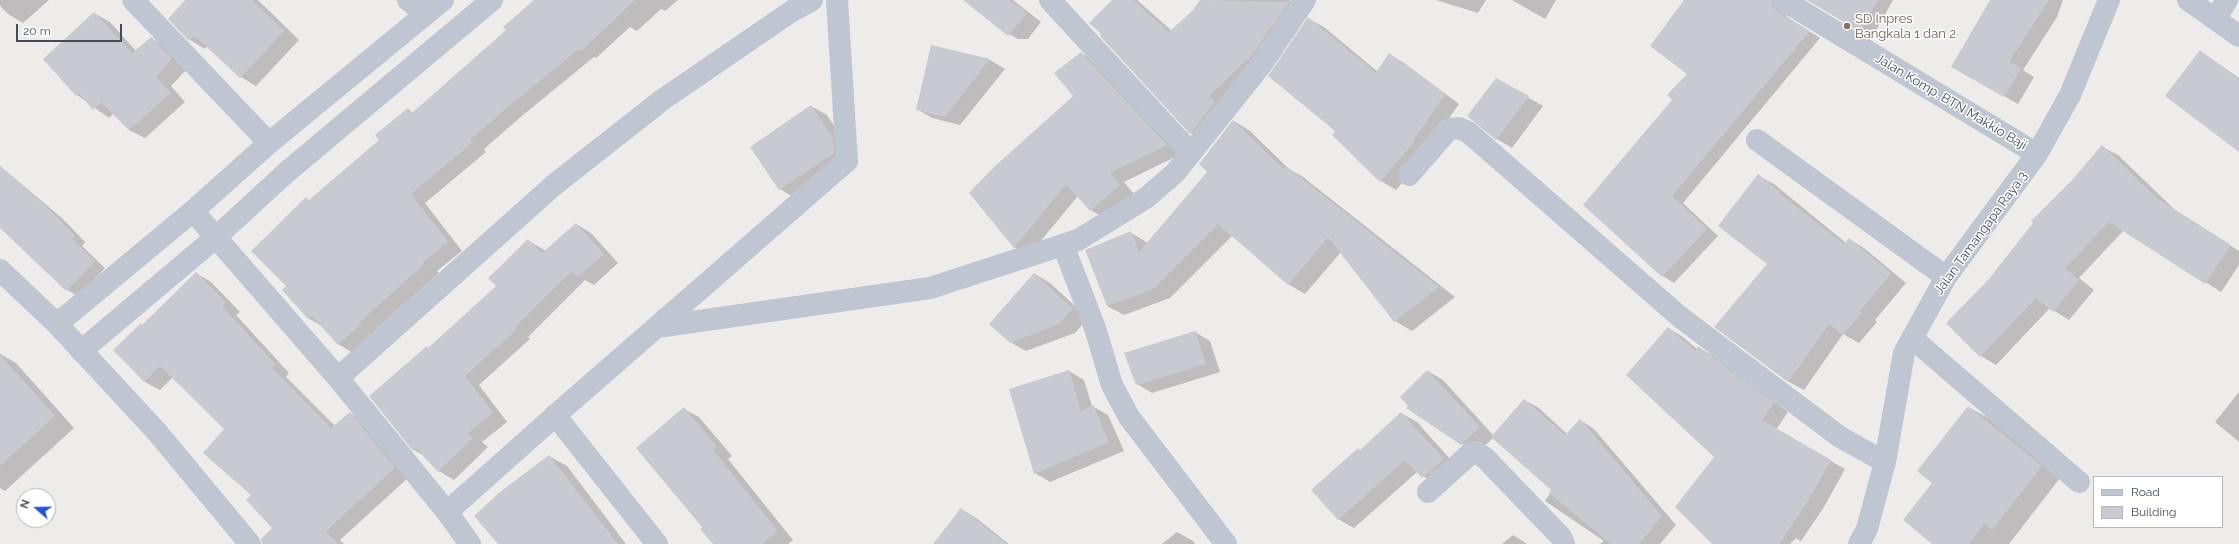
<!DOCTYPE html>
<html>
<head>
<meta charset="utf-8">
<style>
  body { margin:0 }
  #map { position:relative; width:2239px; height:544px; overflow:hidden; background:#eeeceb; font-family:Raleway,sans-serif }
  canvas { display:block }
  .legend { position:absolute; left:2093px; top:476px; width:130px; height:52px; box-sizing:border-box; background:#fff; border:1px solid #b5b7bc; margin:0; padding:5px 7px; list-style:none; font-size:12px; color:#454c58 }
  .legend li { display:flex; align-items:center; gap:8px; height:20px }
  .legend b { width:20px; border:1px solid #b5b7bc }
  .north { position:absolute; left:16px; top:488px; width:40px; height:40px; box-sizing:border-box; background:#fff; border:1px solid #b5b7bc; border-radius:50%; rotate:290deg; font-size:11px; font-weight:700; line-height:16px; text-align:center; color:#454c58 }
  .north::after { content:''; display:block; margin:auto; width:14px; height:18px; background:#2055d4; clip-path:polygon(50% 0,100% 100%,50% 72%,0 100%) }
  .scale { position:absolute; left:16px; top:24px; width:106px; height:18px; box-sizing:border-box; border:2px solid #454c58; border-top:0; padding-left:5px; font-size:12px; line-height:14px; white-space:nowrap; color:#454c58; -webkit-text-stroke:3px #fff; paint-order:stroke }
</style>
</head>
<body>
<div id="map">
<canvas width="2239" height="544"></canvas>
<ul class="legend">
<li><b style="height:5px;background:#bfc6d1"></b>Road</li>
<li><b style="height:11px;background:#c9cad1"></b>Building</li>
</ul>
<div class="north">N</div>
<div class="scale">20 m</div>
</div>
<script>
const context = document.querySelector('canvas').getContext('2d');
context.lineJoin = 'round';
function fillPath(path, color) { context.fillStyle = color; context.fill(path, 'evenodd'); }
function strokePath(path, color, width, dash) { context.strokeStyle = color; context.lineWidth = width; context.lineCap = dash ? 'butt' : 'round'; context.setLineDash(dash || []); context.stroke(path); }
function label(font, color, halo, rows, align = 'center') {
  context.font = font + ' Raleway,sans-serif'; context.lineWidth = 3; context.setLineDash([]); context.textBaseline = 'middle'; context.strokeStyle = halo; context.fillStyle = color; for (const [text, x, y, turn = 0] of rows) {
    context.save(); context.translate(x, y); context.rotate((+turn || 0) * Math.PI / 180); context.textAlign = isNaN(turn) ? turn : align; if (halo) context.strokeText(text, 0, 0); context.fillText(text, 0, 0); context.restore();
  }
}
const shadow = new Path2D(`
  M0,0h49l-26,23 -15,-9 -8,-8z
  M186,0h72l41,40 -43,46 -15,-9 -34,-31 -2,3 -15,-9z
  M535,0h143l-13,11 -4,-2 -24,22 -7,-4 -34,31 -2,-1 -71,58 -39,34 2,3 -61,51 37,48 -25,20 2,2 -65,58 1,2 -22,20 -15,-9 -15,-17 -15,-9 -20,-32 22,-85 70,-61 28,-31 5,4 95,-82z
  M964,0h49l28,22 -13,17h-10l-16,-9z
  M1113,0h24l35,31 21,-19 8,-12h88l15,11 -98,131 -15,-9 -90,-97z
  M1436,0h50l-8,13z
  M1512,0h44l-11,19z
  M1686,0h98l-2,7 6,11 32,20 -137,165 35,33 -44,47 -11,-7 -79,-71 89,-105 16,-26z
  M1809,0h84l-21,38z
  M1991,0h72l-6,17 -34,53 11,7 -16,27 -65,-37z
  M94,13l16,9 26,29 15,-13 15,9 21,22 -16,17 14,16 -40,36 -16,-8 -16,-16 -4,4 -32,-23z
  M1309,19l15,8 54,45 11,-18 15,9 55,41 -32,46 2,2 -33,38 -15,-9 -48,-46 3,-4z
  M932,47l58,13 15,9 -45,56 -28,-7 -15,-9z
  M2200,51l39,27v73z
  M1081,53l15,8 85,93 -57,28 10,12 -29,24 -15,-8 -12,-14 -49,59 -15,-8 61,-151z
  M1496,79l47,27 -31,42 -15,-9 -29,-23z
  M811,106l16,9 21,32 -53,51 -15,-9z
  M1234,121l16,10 39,38 14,8 152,120 -43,34 -17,-10 -54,-69 -36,42 -17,-10 -55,-49 -63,63 -46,17 -17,-9 24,-73 17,10 60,-71z
  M2102,147l16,8 56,54 65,42v14l-18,27 -97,-62 -45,48 15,12 -25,30 -19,-12 -54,57 -15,-9 -34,-33 41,-42z
  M0,166l63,53 22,23 -3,4 23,22 -27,28 -11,-6 -67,-64z
  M1759,176l15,8 72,59 3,-4 15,9 42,35 -31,37 2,2 -18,21 -16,-9 -39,56 -15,-8 -73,-55 52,-63z
  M576,224l15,9 27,30 -24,22 -9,-5 -57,57 2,2 -51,46 28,37 -25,20 6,5 -34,33 -15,-9 -13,-14 -12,-7 -44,-54 59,-48 68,-62 32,-45 17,10z
  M196,273l15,9 29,30 -4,3 53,58 -3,4 49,49 15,-13 15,9 44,55 -69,63 4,4h-67l-3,-16 -22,-33 -27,-66 -52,-52 -13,13 -15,-8 -31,-32 29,-24z
  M1035,274l15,9 38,35 -13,15 -49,18 -16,-9z
  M1668,328l15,9 14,12 2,-1 15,8 74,56 -12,18 69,39 -21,38 -23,34 -5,-3 -6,6h-76l1,-87z
  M1195,332l15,9 10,31 -68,21 -15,-9z
  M0,354l16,9 58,65 -69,63 -5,-3z
  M1069,371l15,9 8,26 16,9 16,36 -74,31 -15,-9z
  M1428,371l15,9 51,56 30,-36 15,8 28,26 13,-14 14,9 82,96 -16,19h-60l4,-3 -59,-40 7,-11 -59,-52 -16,15 -15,-9z
  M2239,392v50l-24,-20z
  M1968,407l20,11 72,60 -51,66h-75z
  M684,409l15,8 33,39 -4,3 65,81 -5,4h-74l-10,-16z
  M1401,413l16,9 41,46 -20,18 -21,-14 -63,56 -16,-9 23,-68z
  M549,456l18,10 59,78h-126z
  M961,509l15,9 33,26h-75z
  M1177,532l16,9 2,3h-33z
  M1513,535l14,9h-25z`);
const building = new Path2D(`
  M185,0h67l32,31 -44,47 -46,-43 -5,6 -21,-22z
  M534,0h101l-54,51 -2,-2 -70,57 -39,34 2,3 -61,51 37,48 -25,20 1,2 -64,58 1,2 -23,21 -26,-29 -4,3 -26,-29 4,-4 -35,-35 55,-54 3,3 70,-60 -4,-5 33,-27 4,5 94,-83 -3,-3z
  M963,0h47l17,13 -19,23z
  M1112,0h21l36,32 23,-21 8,-11 89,2 -41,59 -1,-2 -38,37 6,6 -25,32 -90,-98 1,-2 -12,-11z
  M1684,0h87l1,6 5,5 33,20 -138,165 35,33 -45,48 -79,-72 89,-105 -5,-5 20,-21 -37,-28z
  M1807,0h71l-18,32z
  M1990,0h59l-40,62 12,6 -17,29 -53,-30z
  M94,12l38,41 19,-16 21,22 -16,18 15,16 -42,37 -28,-28 -8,8 -14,-17 -3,3 -33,-37z
  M1308,17l68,56 13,-20 56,41 -32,47 1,1 -34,40 -48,-47 3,-4 -67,-55z
  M931,45l59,14 -45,58 -29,-7z
  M2200,50l39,30v72l-74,-56z
  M1081,52l86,93 -57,28 10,12 -30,26 -24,-27 -52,64 -45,-55 25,-26 79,-71 -19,-23z
  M1496,78l33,18 -33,44 -29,-24z
  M811,105l22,33 1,15 -55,37 -29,-43z
  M1233,120l50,49 3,-3 153,121 -45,35 -66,-85 -40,48 -70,-61 -65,65 -46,17 -22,-56 46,-19 8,21 68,-80 -8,-8z
  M2102,145l56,54 73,46 -26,39 -96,-62 -44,46 14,12 -26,32 -17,-14 -56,59 -34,-34 42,-43 45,-57 -2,-2 41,-41z
  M0,166l52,46 23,24 -3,3 23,22 -29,30 -66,-63z
  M1758,174l22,18 -1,1 65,51 5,-6 42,35 -31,38 2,2 -19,22 -14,-11 -41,58 -74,-55 53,-63 -49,-38z
  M576,223l28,31 -26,23 -6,-6 -58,57 2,2 -51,46 28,37 -25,20 5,5 -35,34 -22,-24 -3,3 -44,-55 58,-50 1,2 68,-62 -8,-8 40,-39 14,14z
  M196,272l30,30 -4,4 53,58 -3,4 59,60 19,-16 45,56 -69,63 12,13h-76l-1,-5 11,-11 -26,-28 5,-5 -48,-42 21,-24 -64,-63 -16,16 -31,-32 28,-27 1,2z
  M1034,273l39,36 -14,15 -49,19 -21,-19z
  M1668,327l27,24 3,-5 76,57 -12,17 69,40 -22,39 -30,45h-67l-37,-37 39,-50 -88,-82z
  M1195,331l11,33 -70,21 -12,-32z
  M0,355l55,61 -55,50z
  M1069,370l12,41 12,-6 16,37 -75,32 -25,-85z
  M1427,370l53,57 -19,18 -55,-37 2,-2 -8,-9z
  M1524,399l41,36 15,-16 82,97 -23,28h-28l-62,-51 2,-3 -60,-53z
  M1968,406l74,60 -50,64 -8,-6 -15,20h-37l-29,-24 29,-37 -15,-12z
  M684,407l33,40 -4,3 65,81 -16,13h-49l-13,-15 2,-2 -66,-79z
  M1401,412l43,47 -22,19 -17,-18 -67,60 -27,-30 47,-42 2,2z
  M549,455l69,89h-120l-24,-28 26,-24z
  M961,508l46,36h-74z`);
const minor = new Path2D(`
  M133,0l136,143
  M408,0l17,14
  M1050,0l141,153
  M1783,0l254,154
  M2188,0l51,36
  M2216,18l11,-18
  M1757,140l189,137
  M1409,175l40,-46 10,-1 9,4 212,185 160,120 45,25
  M193,211l145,167 216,-193 108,-85 130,-89 20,-11
  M1063,245l32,83 17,57 17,32 97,127
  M0,270l57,54 100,108 93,112
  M57,324l136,-113 76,-68 174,-143
  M657,327l273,-39 148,-48 68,-42 29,-25 86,-108 44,-65
  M1912,338l167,144
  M81,351l134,-113 73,-67 204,-171
  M338,378l109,134 23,32
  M555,415l102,129
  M1428,492l43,-39 5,-1 9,6 76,79 3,7
  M447,512l119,-106 281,-245 -10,-161
  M1859,544l8,-15 18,-67 19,-109 42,-76 91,-123 33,-59 39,-95`);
const markers = [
  [1847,26,4,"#8d6e63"]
];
const educationNames = [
  ["SD Inpres",1855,19],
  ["Bangkala 1 dan 2",1855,34]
];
const streetNames = [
  ["Jalan Komp. BTN Makkio Baji",1951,102,31],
  ["Jalan Tamangapa Raya 3",1981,233,-54]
];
fillPath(shadow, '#0003');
fillPath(building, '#c9cad1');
strokePath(minor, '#bfc6d1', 22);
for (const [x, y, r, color] of markers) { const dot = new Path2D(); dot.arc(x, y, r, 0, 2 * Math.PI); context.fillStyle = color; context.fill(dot); strokePath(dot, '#fff', 1.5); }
label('13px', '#785e54', '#fff', educationNames, 'left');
label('13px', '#454c58', '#fff', streetNames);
</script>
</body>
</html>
